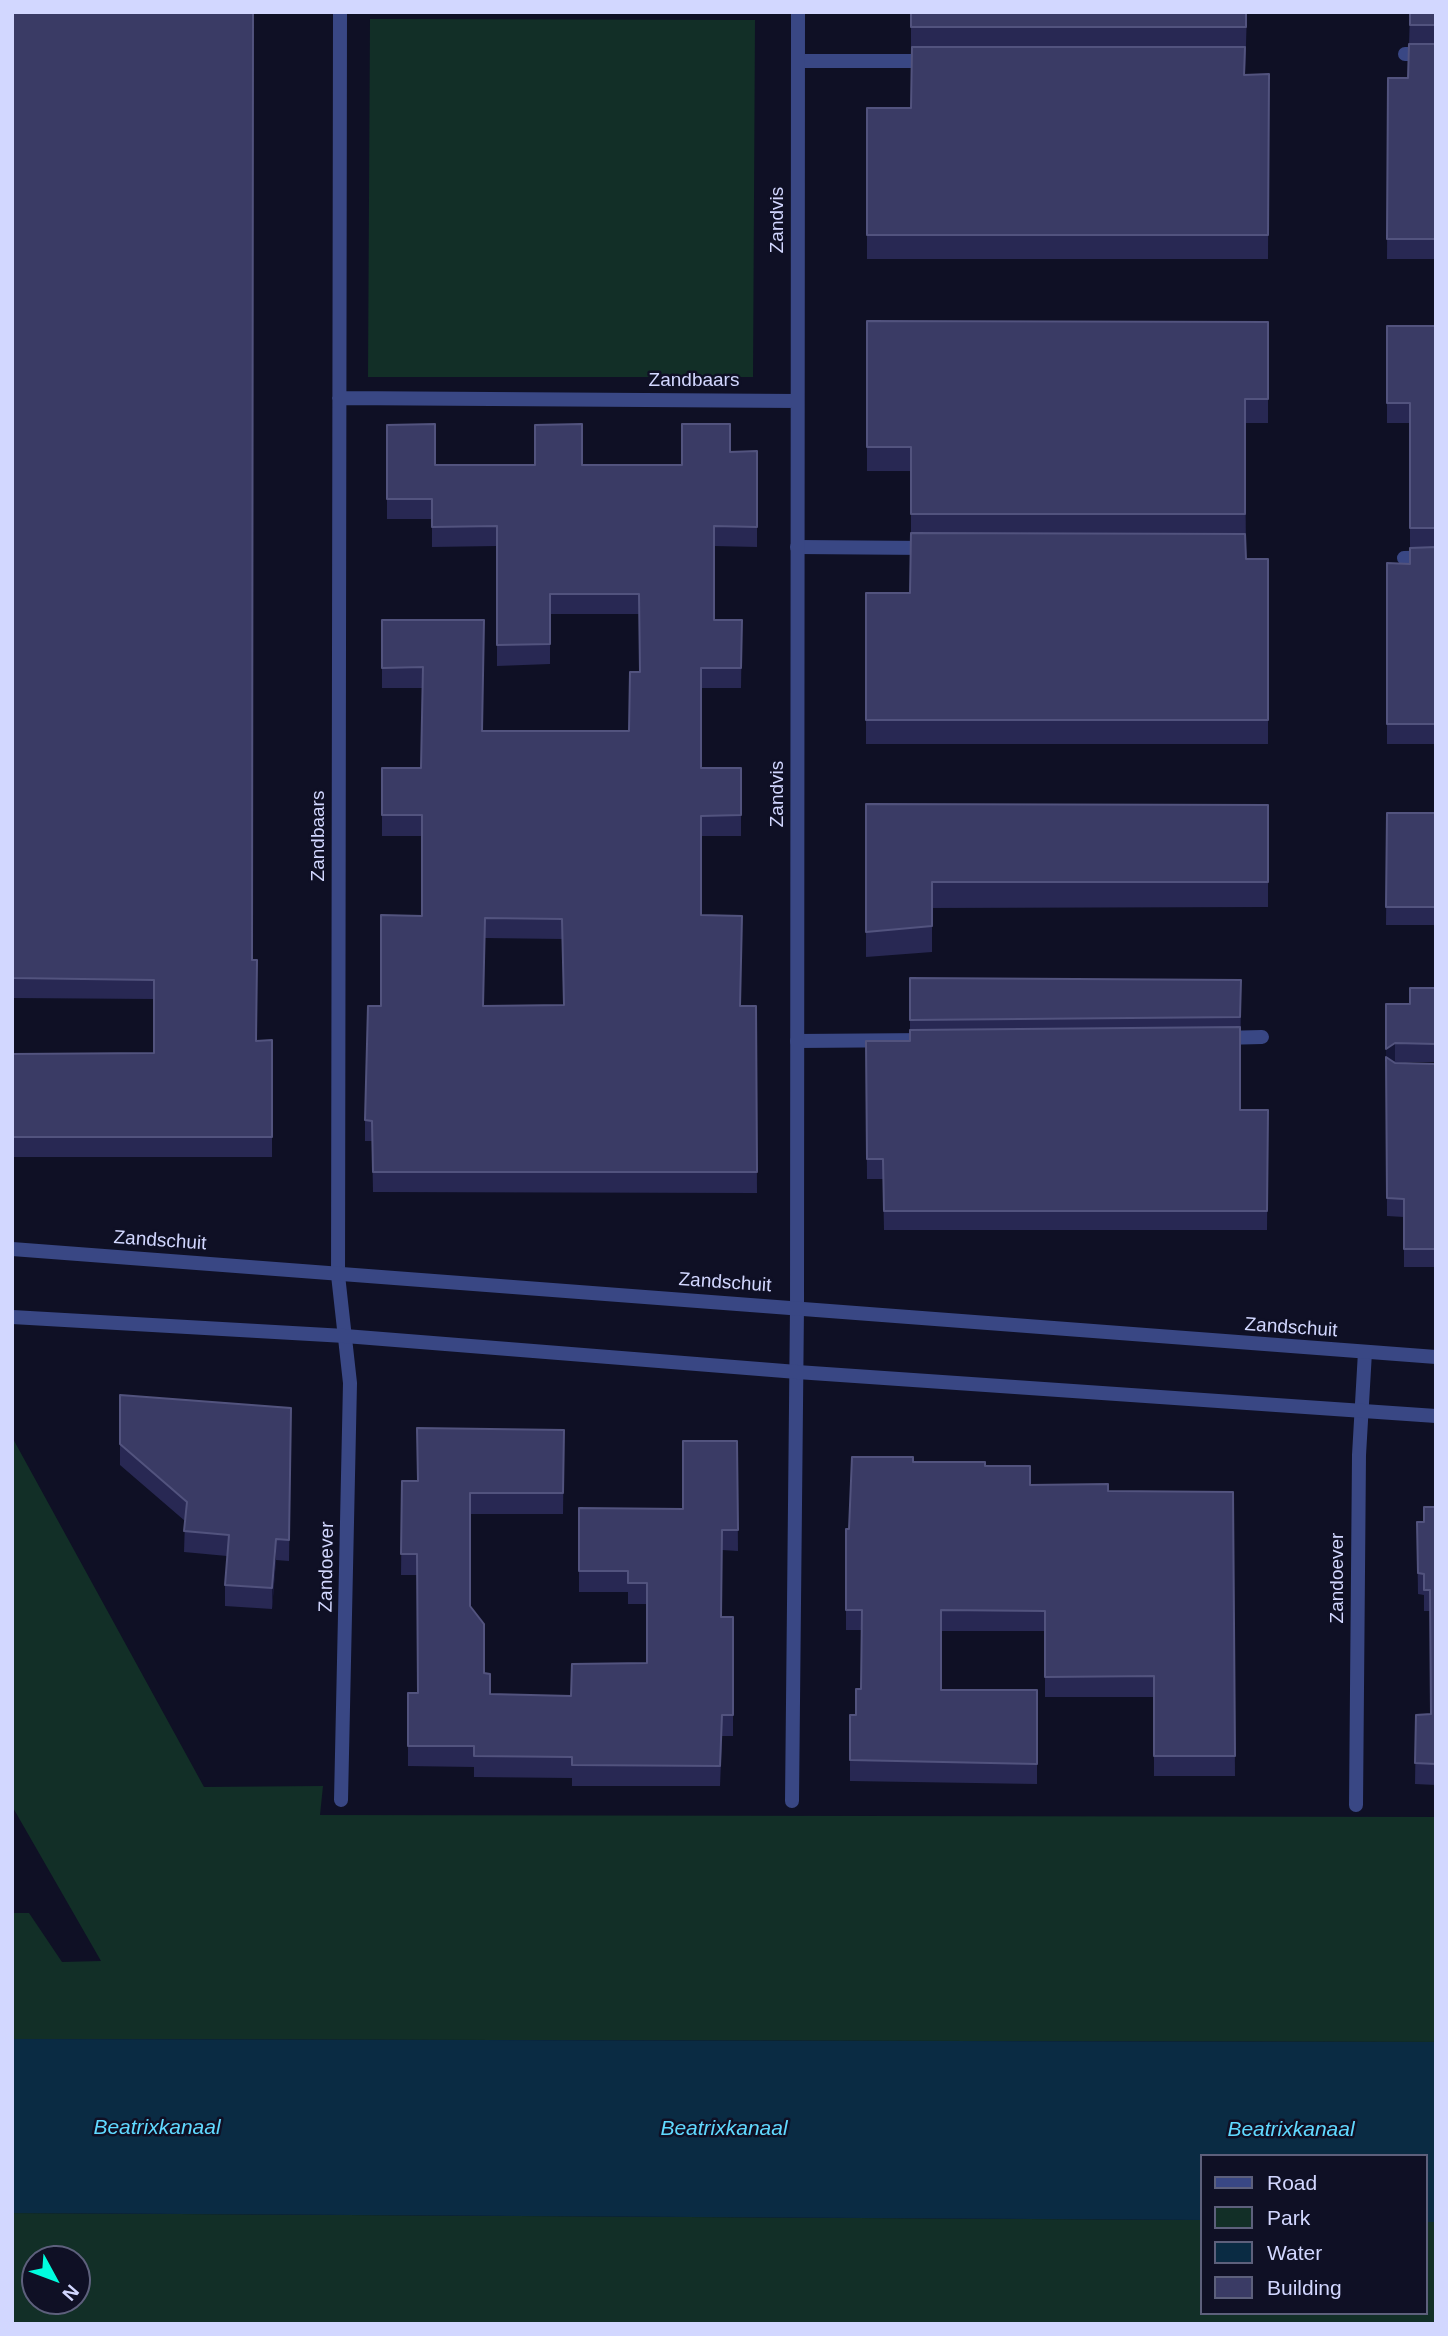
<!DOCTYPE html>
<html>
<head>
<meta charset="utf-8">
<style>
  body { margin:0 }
  #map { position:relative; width:1448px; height:2336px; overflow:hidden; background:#0f1025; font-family:Arial,sans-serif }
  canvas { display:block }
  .frame { position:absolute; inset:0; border:14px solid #d2d7ff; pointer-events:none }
  .legend { position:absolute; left:1200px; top:2154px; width:228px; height:161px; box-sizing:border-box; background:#0f1025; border:2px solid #5d607c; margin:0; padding:9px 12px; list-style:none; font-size:21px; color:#d2d7ff }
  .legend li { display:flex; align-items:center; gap:14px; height:35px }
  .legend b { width:35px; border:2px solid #5d607c }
  .north { position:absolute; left:21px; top:2245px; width:70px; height:70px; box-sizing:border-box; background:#0f1025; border:2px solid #5d607c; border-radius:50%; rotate:131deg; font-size:19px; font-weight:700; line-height:28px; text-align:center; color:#d2d7ff }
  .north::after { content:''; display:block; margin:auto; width:24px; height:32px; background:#00fdde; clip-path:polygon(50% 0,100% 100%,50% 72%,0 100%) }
</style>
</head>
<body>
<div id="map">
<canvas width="1448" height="2336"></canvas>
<div class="frame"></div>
<ul class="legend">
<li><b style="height:9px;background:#394784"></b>Road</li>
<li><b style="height:19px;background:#122f27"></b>Park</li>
<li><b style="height:19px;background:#0a2b43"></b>Water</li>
<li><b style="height:19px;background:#3a3b65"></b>Building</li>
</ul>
<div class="north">N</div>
</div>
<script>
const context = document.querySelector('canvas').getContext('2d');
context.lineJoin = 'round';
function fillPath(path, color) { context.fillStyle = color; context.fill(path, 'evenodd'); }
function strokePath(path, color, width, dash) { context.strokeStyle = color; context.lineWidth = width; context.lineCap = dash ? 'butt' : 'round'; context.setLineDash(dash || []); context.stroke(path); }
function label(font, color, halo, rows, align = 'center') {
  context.font = font + ' Arial,sans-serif'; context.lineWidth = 5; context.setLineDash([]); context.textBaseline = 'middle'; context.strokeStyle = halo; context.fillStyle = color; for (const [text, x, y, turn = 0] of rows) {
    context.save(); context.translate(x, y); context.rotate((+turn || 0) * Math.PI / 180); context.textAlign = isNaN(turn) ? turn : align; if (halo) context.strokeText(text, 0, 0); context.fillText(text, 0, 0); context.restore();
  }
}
const green = new Path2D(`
  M370,19l385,1 -2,357h-385z
  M12,1437l192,350 119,-1 -3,29 1116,2v225l-1424,-3v-126h17l33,49 39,-1 -89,-155z
  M12,2213l1189,7v93h224v-91h11v102h-1424zM35,2259h42v42h-42z`);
const water = new Path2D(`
  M12,2039l1424,3v180h-11v-66h-224v64l-1189,-7z`);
const service = new Path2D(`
  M1405,54h31
  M798,61h132
  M797,547l132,1
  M1404,558l32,-1
  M1222,1038l40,-1
  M797,1041l132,-1`);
const minor = new Path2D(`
  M340,12l-2,1263 12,108 -9,417
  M339,398l458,3
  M792,1801l5,-494 1,-1295
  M1356,1805l3,-350 6,-103`);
const tertiary = new Path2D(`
  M12,1249l1424,108
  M12,1317l333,19 452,36 639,44`);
const wall = new Path2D(`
  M12,12l240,948 4,81 16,-1v117h-260v-103l142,-1v-54l-142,-1z
  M911,12h336l-2,63 24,-1 -1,185h-401v-151h44z
  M1410,12h26v247h-49l1,-181h20z
  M867,321l401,1v101h-23l1,136h22v185h-402v-151h44l1,-60v-62h-44z
  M1387,326h49v418h-49v-181l23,1v-141h-23z
  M387,425l48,40h247l48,-13 27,-1v96l-43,-1v74h28l-1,68h-40v80h40v68h-40v79l40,91h15l1,187 -384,-1 -1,-51h-7v-21l16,-114 41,-90v-80h-40v-68h39l1,-80h-40v-68l101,111h146l11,-59 -1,-58h-89v50l-53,2v-120l-65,1v-28h-45zM485,938l77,1 2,66 -81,1z
  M866,804l402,1v102l-336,1v44l-66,5z
  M1387,813h49v112h-50z
  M910,978l331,2 -1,130h28l-1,120h-383l-1,-51h-16l-1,-138h44z
  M1436,988v74h-42l42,2v203h-32v-50l-17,-1 -1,-212h24z
  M120,1395l171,34 -2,132 -13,-1 -4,49 -47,-3v-21l2,-29 -43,-4 1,-31 -65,-56z
  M564,1430l-1,84h-93v92l14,67 6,21 81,2 76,-33v-59h-19v-12h-49v-84l104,1 54,-68 1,110 -16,-1 -1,67h12v119h-11l-2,50h-148v-8l-98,-1v-10l-66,-1v-73h10l-1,-118h-16l1,-94h15z
  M913,1462l72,4 45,19 78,6 125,1 2,284h-81v-79h-109v-66h-104v59h96v94l-187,-3v-66h6l5,-26 1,-59h-16v-101h3z
  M1436,1507v278l-21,-1 1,-69 14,-1v-103h-6v-16l-6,-1 -1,-72h7z`);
const shadedWall = new Path2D(`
  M1395,1043v18l-9,6v-18z
  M276,1539v21l-4,49v-21z`);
const building = new Path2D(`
  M12,12h241l-1,948h5l-1,81 16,-1v97h-260v-83l142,-1v-73l-142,-2z
  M911,12h335v15h-335z
  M1410,12h26v13h-26z
  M1409,44h27v195h-49l1,-161h20z
  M912,47h333l-1,28 25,-1 -1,161h-401v-127h44z
  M867,321l401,1v77h-23v115h-334v-67h-44z
  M1387,326h49v202h-26v-125h-23z
  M435,424v41h100v-40l47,-1v41h100v-41h48v28l27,-1v76l-43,-1v94h28l-1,48h-40v100h40v47l-40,1v99l41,1 -2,90h16l1,166h-384l-1,-51 -7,-1 3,-114h13v-91l41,1v-101h-40v-47h39l2,-101 -41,1v-48h102l-2,111h147l1,-59h10l-1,-78h-89v50l-53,1v-119l-65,1v-28h-45v-74zM485,918l77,1 2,86 -81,1z
  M911,533l334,1 1,25h22v161h-402v-127h44z
  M1436,547v177h-49v-161l23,1v-16z
  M866,804l402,1v77h-336v44l-66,6z
  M1387,813h49v94h-50z
  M910,978l331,2 -1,37 -330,3z
  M1410,988h26v56l-41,-1 -9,6v-45h24z
  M1240,1027v83h28l-1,101h-383l-1,-52h-16l-1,-118h44v-11z
  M1386,1057l9,6 41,1v185h-32v-50l-17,-1z
  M120,1395l171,13 -2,132 -13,-1 -4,49 -47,-3 4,-50 -45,-4 3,-29 -67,-58z
  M417,1428l147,2 -1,63h-93v113l14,18v49l6,1v20l81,2 1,-32 75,-1v-80h-19v-12h-49v-63l104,1v-68h54l1,89h-16l-1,87h12v98h-11l-2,51 -148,-1v-8l-98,-1v-10h-66v-53h10l-1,-139h-16l1,-73h16z
  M852,1457h61v5h72v4h45v19l78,-1v7l125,1 2,264h-81v-80l-109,1v-66l-104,-1v80h96v74l-187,-4v-45h6v-26h5l1,-79h-16v-81h3z
  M1424,1507h12v257l-21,-1 1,-48 15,-1 -1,-124h-6v-16l-6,-1 -1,-51h7z`);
const streetNames = [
  ["Zandvis",778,220,-90],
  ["Zandbaars",694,381],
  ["Zandvis",778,794,-90],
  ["Zandbaars",319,836,-90],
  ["Zandschuit",160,1241,4],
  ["Zandschuit",725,1283,4],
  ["Zandschuit",1291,1328,4],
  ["Zandoever",327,1567,-89],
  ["Zandoever",1338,1578,-90]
];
const waterNames = [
  ["Beatrixkanaal",157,2128],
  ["Beatrixkanaal",724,2129],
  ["Beatrixkanaal",1291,2130]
];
fillPath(green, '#122f27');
fillPath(water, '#0a2b43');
strokePath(service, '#394784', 14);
strokePath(minor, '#394784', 14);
strokePath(tertiary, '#394784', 14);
fillPath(wall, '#282853');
fillPath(shadedWall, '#161739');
fillPath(building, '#3a3b65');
strokePath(building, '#52537e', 2);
label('19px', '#d2d7ff', '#0f1025', streetNames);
label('italic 21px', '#60d9ff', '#0f1025', waterNames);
</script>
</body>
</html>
